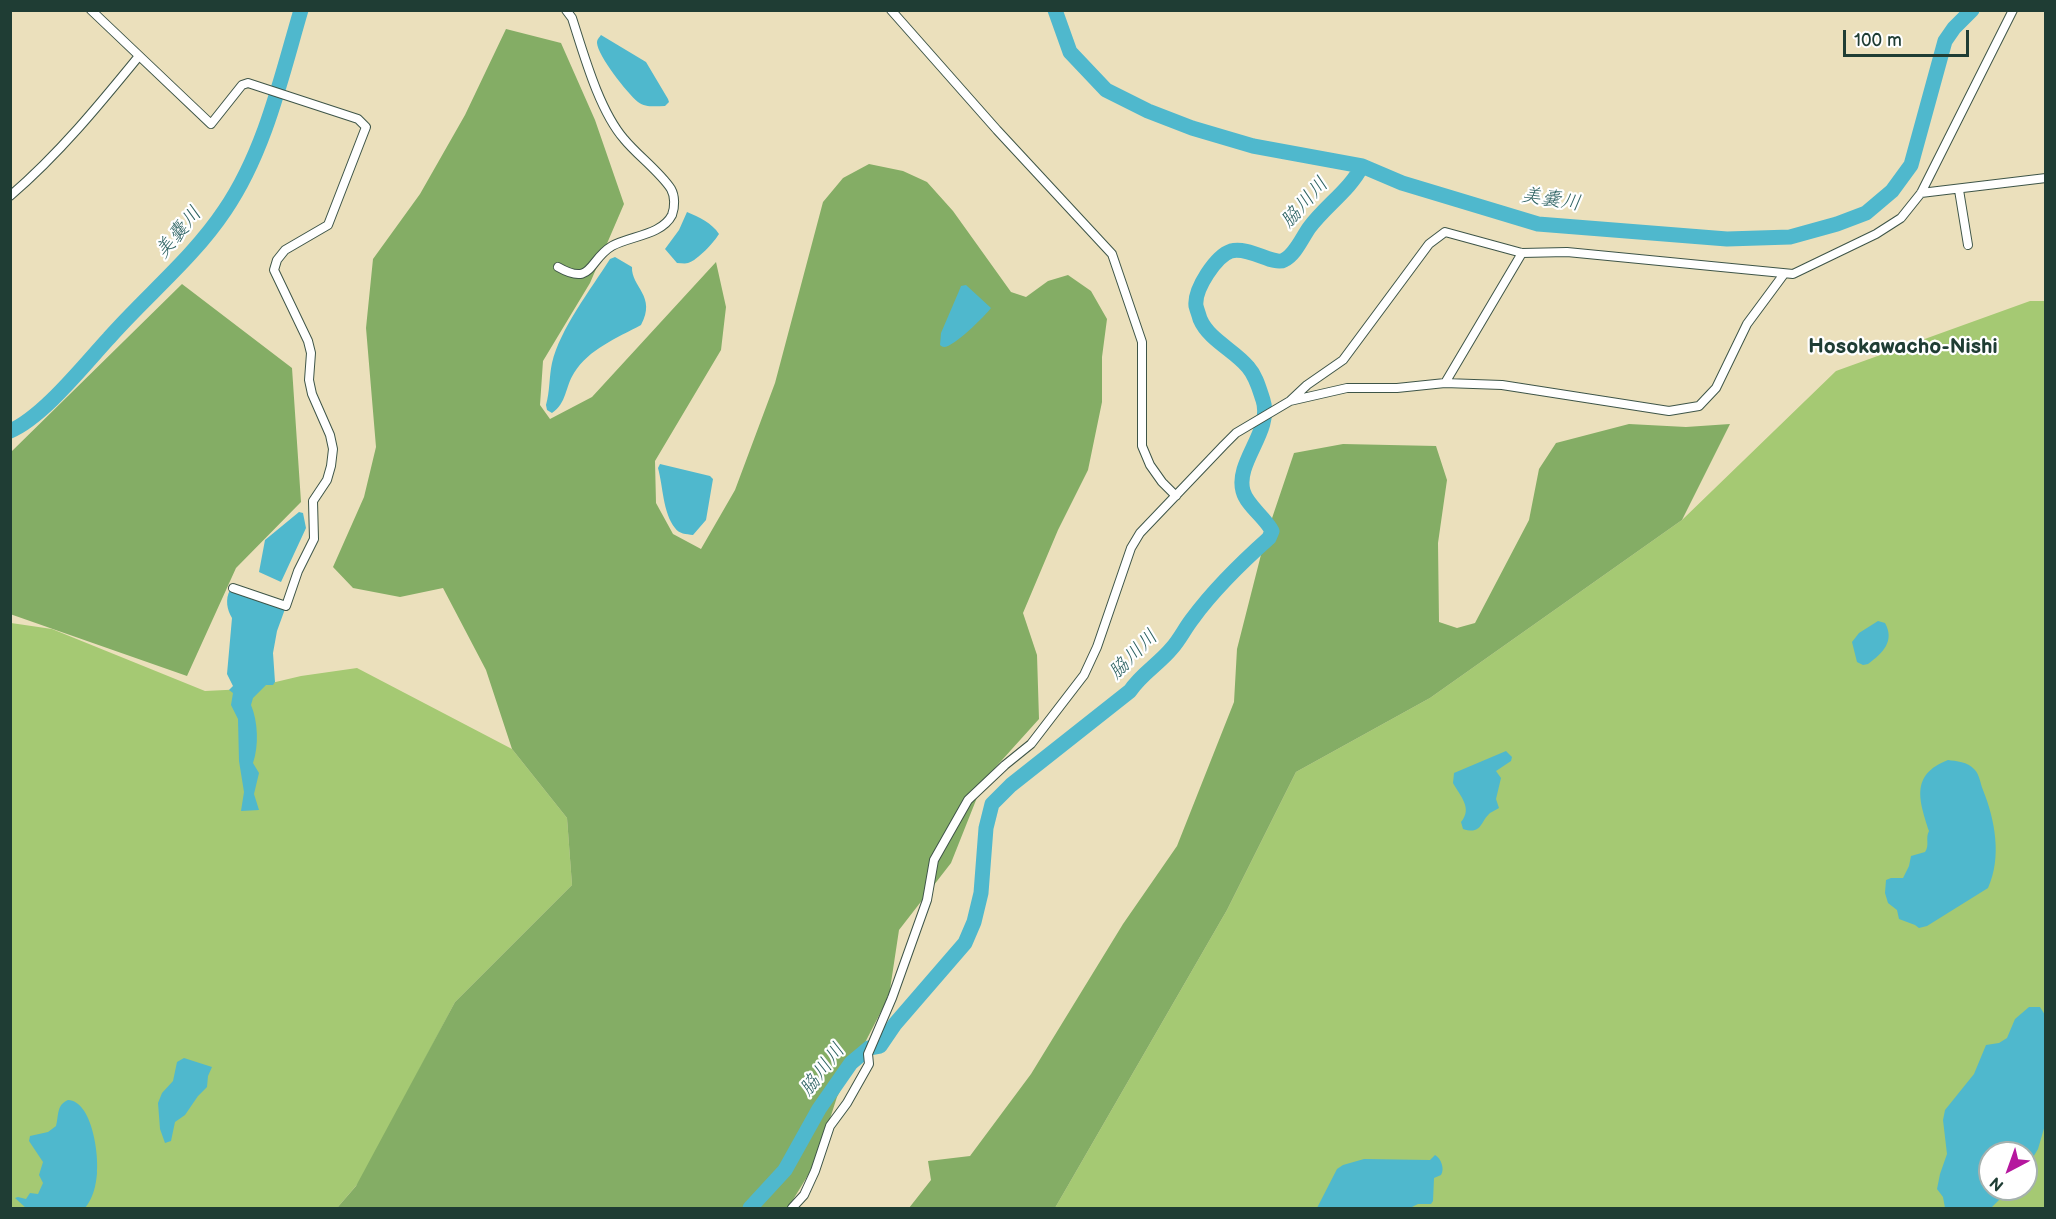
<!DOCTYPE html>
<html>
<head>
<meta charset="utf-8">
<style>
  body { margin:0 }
  #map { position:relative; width:2056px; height:1219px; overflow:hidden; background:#ebe0bc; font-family:"Balsamiq Sans",sans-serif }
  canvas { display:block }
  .frame { position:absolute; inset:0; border:12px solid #1f3d34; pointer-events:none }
  .north { position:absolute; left:1978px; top:1141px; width:60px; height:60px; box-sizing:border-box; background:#fff; border:2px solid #a5b1ae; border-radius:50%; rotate:221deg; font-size:16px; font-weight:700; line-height:24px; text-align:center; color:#1f3d34 }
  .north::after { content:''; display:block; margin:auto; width:21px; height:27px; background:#b5179e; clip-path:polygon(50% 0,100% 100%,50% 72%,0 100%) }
  .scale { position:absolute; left:1843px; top:30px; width:126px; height:27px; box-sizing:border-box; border:3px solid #1f3d34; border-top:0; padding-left:8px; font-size:18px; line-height:21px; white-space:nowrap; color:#1f3d34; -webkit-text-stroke:4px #fff; paint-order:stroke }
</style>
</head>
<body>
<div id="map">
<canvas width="2056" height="1219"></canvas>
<div class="frame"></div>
<div class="north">N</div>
<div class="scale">100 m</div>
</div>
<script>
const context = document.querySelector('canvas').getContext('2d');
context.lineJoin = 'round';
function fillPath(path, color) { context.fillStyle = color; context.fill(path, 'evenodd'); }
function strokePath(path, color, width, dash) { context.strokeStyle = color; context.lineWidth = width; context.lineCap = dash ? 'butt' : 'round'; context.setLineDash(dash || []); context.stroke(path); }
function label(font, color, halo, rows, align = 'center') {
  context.font = font + ' "Balsamiq Sans","Klee One",sans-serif'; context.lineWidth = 4.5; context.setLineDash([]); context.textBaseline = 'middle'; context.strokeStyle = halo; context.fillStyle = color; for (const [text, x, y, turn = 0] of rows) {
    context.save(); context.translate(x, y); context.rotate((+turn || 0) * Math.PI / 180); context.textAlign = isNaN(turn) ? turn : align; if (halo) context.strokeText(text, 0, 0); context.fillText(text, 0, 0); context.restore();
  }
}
const green = new Path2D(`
  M2030,301h15v907h-990l172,-298 69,-138 134,-74 252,-178 154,-149zM1990,1153h36v36h-36z
  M11,623l41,6 153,62 41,-2 55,-13 56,-8 155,81 55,69 5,67 -117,117 -94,178 -24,28h-326z`);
const forest = new Path2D(`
  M506,29l55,14 34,77 29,84 -34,79 -47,78 -3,44 10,14 42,-22 124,-135 10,45 -5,43 -66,111 1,42 17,31 28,15 34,-59 40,-107 48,-181 20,-24 26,-14 34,7 24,11 26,29 58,81 15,5 22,-16 20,-6 23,16 16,28 -5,38v45l-14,68 -30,60 -35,83 14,42 2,64 -55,61 -33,83 -52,67 -10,66 -52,101 -21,65 -28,46h-451l19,-22 99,-184 117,-117 -5,-67 -55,-69 -26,-79 -43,-82 -43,9 -47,-9 -20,-21 31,-70 12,-50 -10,-119 7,-69 47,-65 45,-79z
  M182,284l110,84 9,134 -65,66 -49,108 -177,-62 1,-162z
  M1629,424l57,3 44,-3 -48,96 -252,178 -134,74 -69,138 -172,298h-146l22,-28 -3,-19 42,-5 61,-82 92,-150 54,-78 57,-144 3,-53 28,-110 29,-86 49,-9 93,2 11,34 -9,63 1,79 18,6 18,-5 54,-103 10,-51 17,-26z`);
const water = new Path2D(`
  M601,35l45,27 22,37 1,3 -4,4c-9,0 -19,2 -27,-4 -11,-9 -40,-46 -41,-59 0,-4 2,-5 4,-8z
  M687,212c12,5 25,11 32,22 -5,8 -21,26 -31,29 -3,1 -7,0 -11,0l-12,-14 14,-19z
  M615,257l17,10c-1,20 25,29 9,58 -24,13 -52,24 -67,48 -9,14 -7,30 -22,40l-5,-3 -1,-5c4,-14 3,-28 6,-42 8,-34 39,-74 58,-104z
  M966,285l25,23c-6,8 -37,39 -47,39 -1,0 -3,-1 -4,-2l1,-12 18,-42 2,-5z
  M660,464l50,12 3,3 -7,41 -13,15c-7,-1 -14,-1 -18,-7 -12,-15 -12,-42 -17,-60z
  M299,512l4,1 3,15 -25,54 -22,-10 6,-32z
  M230,590l34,10 21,9 -8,22 -4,22 2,29 -2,3h-7l-13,13 -2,7c7,16 8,41 2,58l6,10 -5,21 5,16 -18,1 3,-19 -5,-31 -1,-42 -7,-14 2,-12 -4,-3 4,-4 -6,-12 5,-56c-5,-8 -7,-19 -2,-28z
  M1878,621l7,2c10,18 -2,30 -17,41l-5,1 -6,-3 -5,-20 7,-9z
  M1506,751l6,6 -1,4 -15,10 5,7 -5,21 3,9c-3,2 -6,3 -9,5 -10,9 -8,22 -27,16l-2,-7c12,-14 -1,-26 -8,-39l1,-10z
  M1948,760c8,1 20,2 26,9 6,6 6,14 9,21 12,30 19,67 5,98l-61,38 -8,2 -4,-3 -16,-6 -2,-9 -9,-7 -3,-10 1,-13 5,-2h12l6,-12 2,-10 14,-4c5,-7 0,-14 4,-21 -9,-29 -20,-56 19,-71z
  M2029,1007h11l5,8v110l-7,24 -12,20v-16h-36v36h20l-19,19h-46l-2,-11 -6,-8 3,-15 7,-20 -4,-34 2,-10 29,-36 12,-29 13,-2 8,-5 8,-19z
  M184,1058l28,9 -4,9 -1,11 -9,9 -13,19 -10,7 -4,19 -6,2 -5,-14 -2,-26 4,-10 11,-12 4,-19z
  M68,1100c24,1 31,54 29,73 -1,13 -4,25 -12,35h-59l-11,-10 3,-1 8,2 4,-6 8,1 5,-11 -4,-8 4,-13 -14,-21 1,-5 18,-4 8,-6c3,-10 0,-21 12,-26z
  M1435,1155c6,3 10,14 6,20l-7,3 -1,23 -2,3h-13l-8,4h-93l20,-39 6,-4 21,-6 66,1z`);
const river = new Path2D(`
  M1055,10l15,42 36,38 42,21 44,17 61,18 109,20 40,17 136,41 189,15 63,-2 47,-13 29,-11 26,-22 19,-26 34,-124 9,-13 18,-18
  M10,431c33,-14 74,-66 99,-93 38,-43 84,-80 116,-128 40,-59 56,-132 76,-200
  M750,1208l35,-38 34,-61 32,-46 18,-15 11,-2 15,-22 70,-81 9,-21 7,-29 5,-65 6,-24 19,-19 119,-94c11,-17 29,-27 42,-43 8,-9 13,-20 21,-30 22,-30 48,-55 76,-80l3,-7c-7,-14 -25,-25 -29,-40 -8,-29 30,-60 20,-91 -4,-12 -7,-24 -15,-33 -14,-17 -39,-27 -48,-48 -1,-4 -3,-9 -4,-13 -2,-17 20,-50 35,-55 18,-5 43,15 53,9 11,-5 18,-22 25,-32 16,-22 41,-38 53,-62`);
const street = new Path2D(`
  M91,10l120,114 31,-39 6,-2 110,36 8,8 -38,98 -43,25 -8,10 -3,10 34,71 3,12 -2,27 3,14 18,41 3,14 -2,17 -4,14 -14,21 1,38 -16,32 -12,35 -53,-18
  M891,10l106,120 115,124 30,88v104l8,19 12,17 14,14
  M1959,190l9,55
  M1921,193l125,-15
  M10,196c49,-42 89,-91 129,-140
  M558,267c35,20 30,-7 54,-21 18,-10 50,-11 60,-31 3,-8 3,-19 -1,-26 -11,-17 -34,-34 -47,-50 -25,-29 -40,-84 -52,-121l-6,-8
  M1445,383l77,-130
  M1290,401l57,-13h50l48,-5 57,2 167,26 30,-5 17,-18 31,-64 37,-50
  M792,1208l12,-13 11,-24 15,-45 17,-23 22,-39 -1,-10 24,-56 35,-98 7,-40 34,-60 37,-35 26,-21 53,-69 13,-28 34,-99 9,-15 84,-88 12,-12 54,-32 17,-16 36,-25 86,-116 16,-12 77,21 45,-1 226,22 83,-40 25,-16 20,-25 92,-183`);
const waterNames = [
  ["美嚢川",1551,200,9],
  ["脇川川",1305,203,-48],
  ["美嚢川",179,233,-50],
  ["脇川川",1134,655,-45],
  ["脇川川",823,1070,-52]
];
const quarterNames = [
  ["Hosokawacho-Nishi",1903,348]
];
fillPath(green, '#a5c973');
fillPath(forest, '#84ad65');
fillPath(water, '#4fb8cd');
strokePath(river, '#4fb8cd', 15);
strokePath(street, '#3e5548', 10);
strokePath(street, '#fff', 8);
label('italic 20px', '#2d6262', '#fff', waterNames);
label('bold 21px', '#1f3d34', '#fff', quarterNames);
</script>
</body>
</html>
